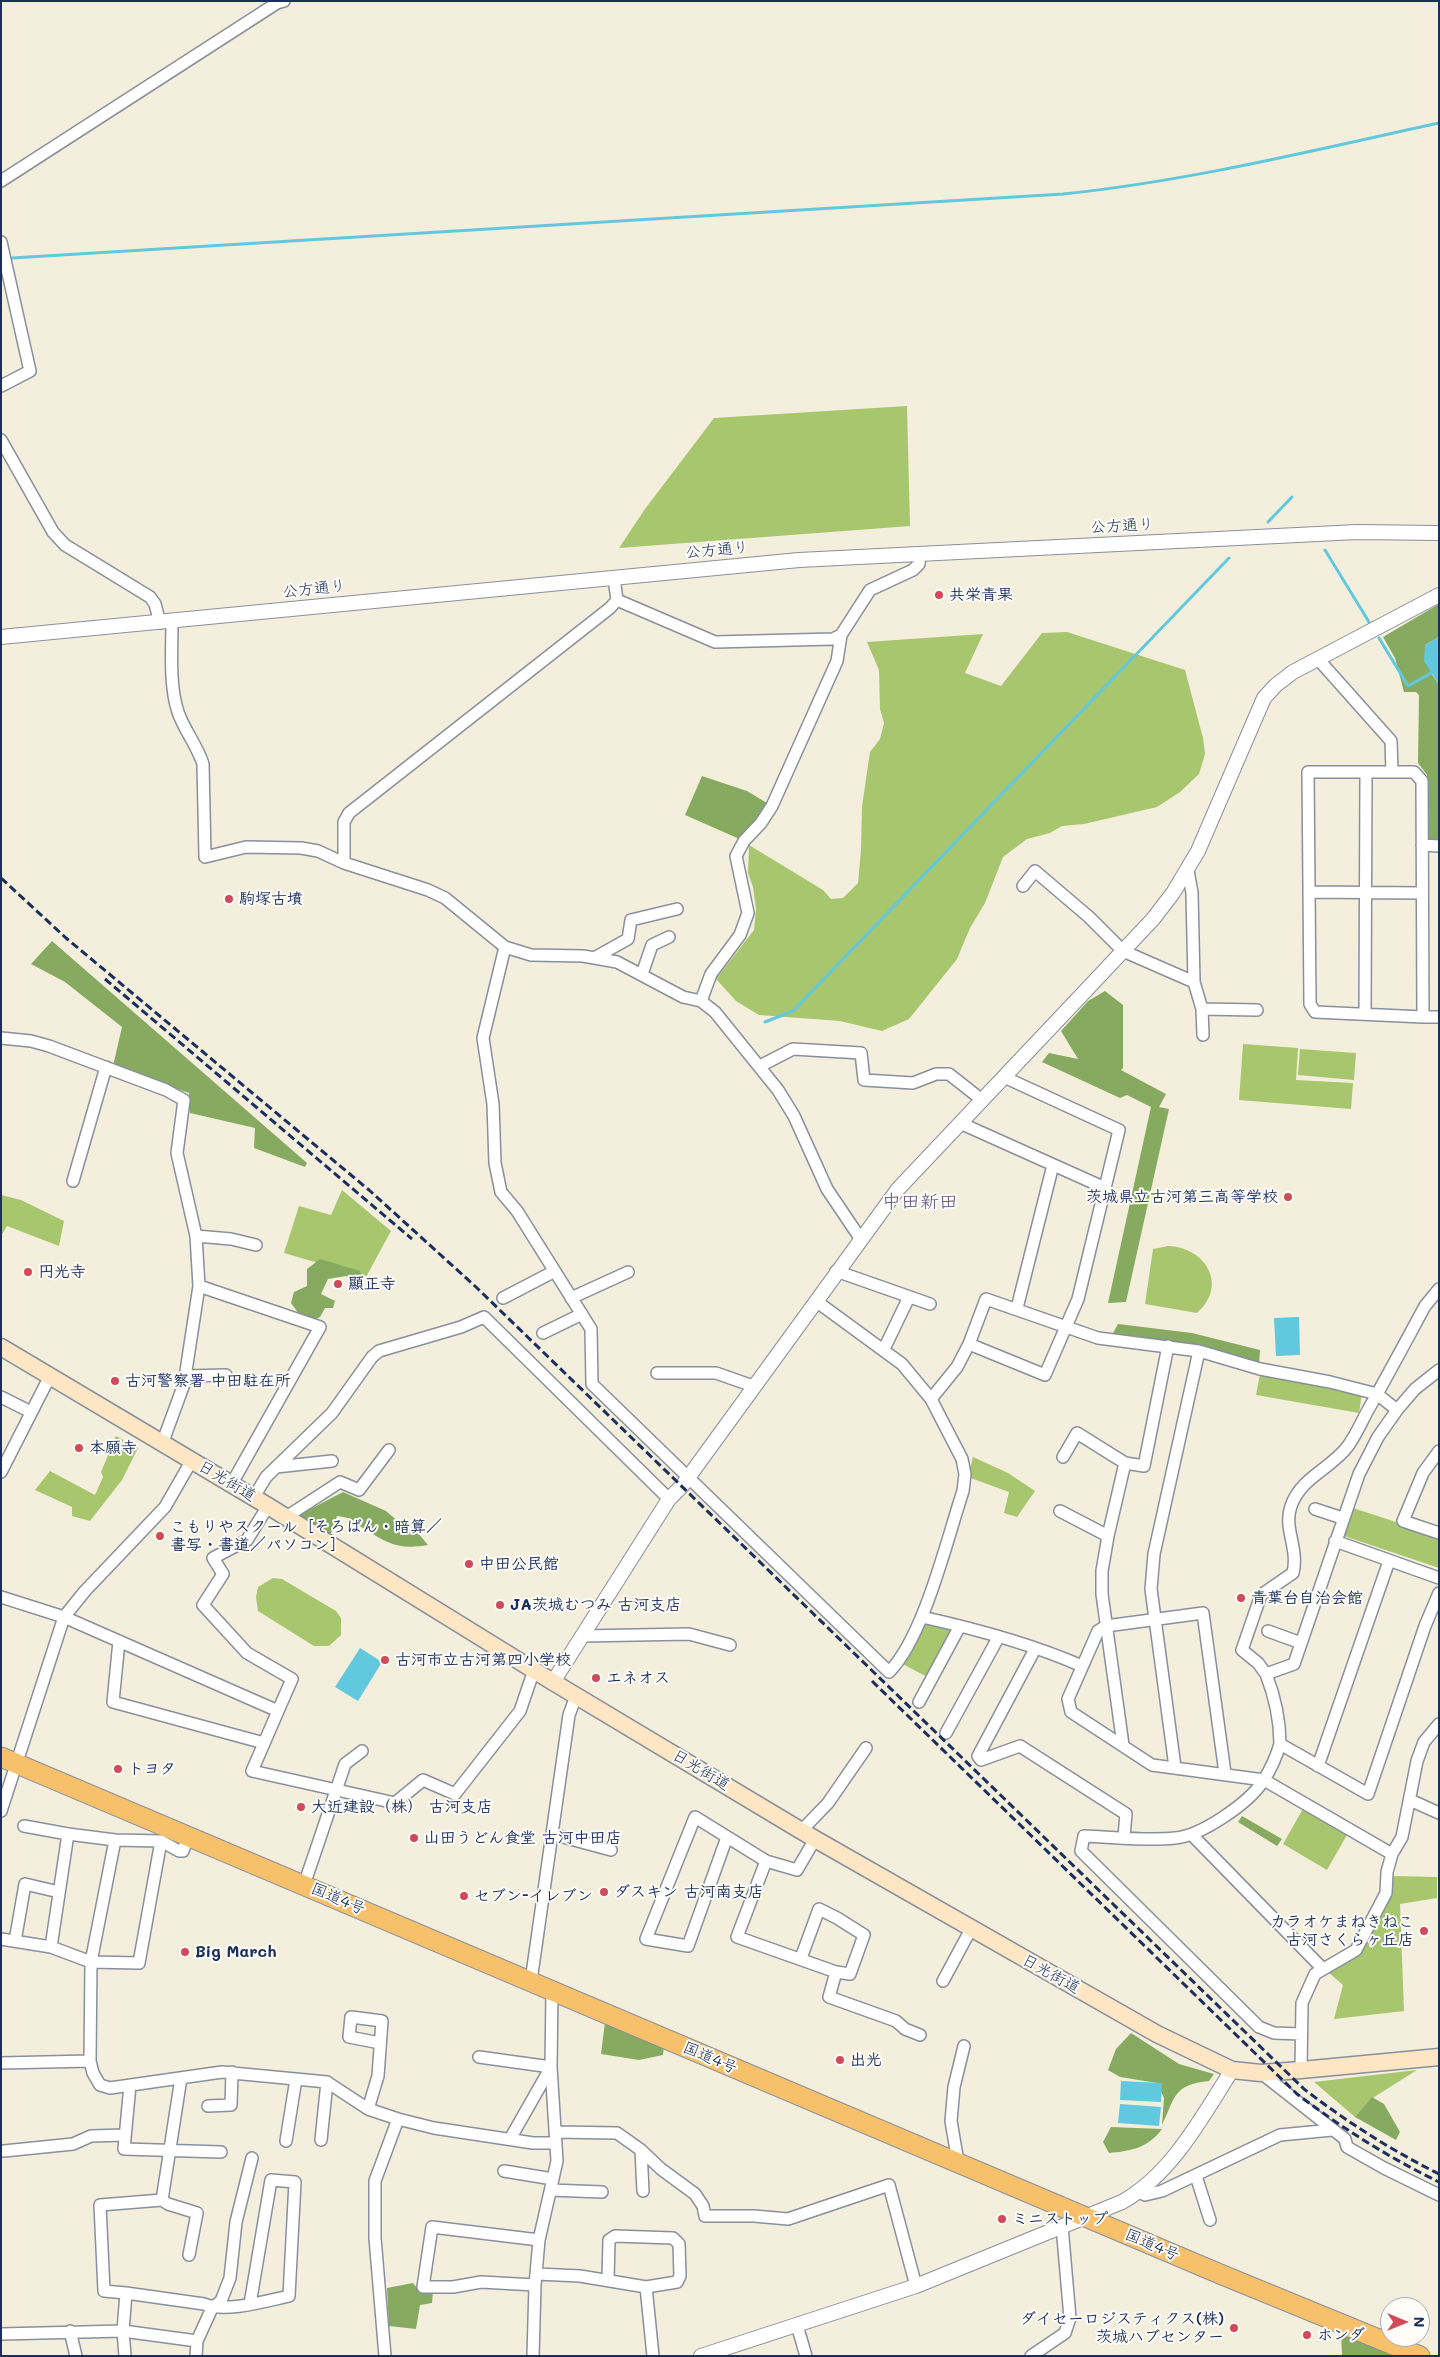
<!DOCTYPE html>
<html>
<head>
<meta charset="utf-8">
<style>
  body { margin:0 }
  #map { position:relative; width:1440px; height:2357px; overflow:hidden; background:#f4efdc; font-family:Mali,sans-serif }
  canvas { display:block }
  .frame { position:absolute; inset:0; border:2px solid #1b2f5e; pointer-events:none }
  .north { position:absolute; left:1380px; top:2297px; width:50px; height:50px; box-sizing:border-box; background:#fdfcf7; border:1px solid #a3aaba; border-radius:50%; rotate:90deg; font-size:14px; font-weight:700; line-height:20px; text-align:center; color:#1b2f5e }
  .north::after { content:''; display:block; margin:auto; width:18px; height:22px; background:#d1495b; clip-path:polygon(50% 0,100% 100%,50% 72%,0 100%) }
</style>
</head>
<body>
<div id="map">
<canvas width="1440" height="2357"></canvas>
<div class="frame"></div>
<div class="north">N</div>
</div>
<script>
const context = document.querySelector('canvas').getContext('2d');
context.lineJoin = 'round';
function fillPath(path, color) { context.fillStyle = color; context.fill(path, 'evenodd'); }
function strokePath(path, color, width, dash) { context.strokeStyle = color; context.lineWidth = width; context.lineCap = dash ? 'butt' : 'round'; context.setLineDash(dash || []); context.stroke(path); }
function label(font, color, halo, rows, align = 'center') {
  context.font = font + ' Mali,"Klee One",sans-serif'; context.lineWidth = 4; context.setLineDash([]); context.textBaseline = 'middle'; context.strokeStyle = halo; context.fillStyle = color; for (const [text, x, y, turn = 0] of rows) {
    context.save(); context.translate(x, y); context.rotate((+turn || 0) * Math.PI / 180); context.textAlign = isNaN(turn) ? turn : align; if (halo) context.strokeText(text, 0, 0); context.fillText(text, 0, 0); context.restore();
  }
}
const green = new Path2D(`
  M907,406l3,120 -291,22 26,-39 69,-91z
  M1067,632l118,38 18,68 2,16 -6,20 -19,18 -23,15 -73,17 -22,2 -12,7 -23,6 -24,18 -18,46 -15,25 -13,31 -48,60 -27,12 -42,-10 -81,-6 -23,-14 -20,-22 38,-49 2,-21 -3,-22 -5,-14 1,-28 74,45 8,9 12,-1 15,-15 3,-33 1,-43 6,-42 2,-13 10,-13 4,-16 -4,-14 -1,-39 -12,-28 116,-8 -18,39 36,13 41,-53z
  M1243,1044l55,4 -2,32 57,3 -2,26 -112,-9z
  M1300,1049l56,4 -2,27 -56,-5z
  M342,1190l49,41 -25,46 -82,-24 15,-47 32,9z
  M1,1195l20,5 43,21 -5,25 -52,-20 -6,10z
  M1168,1246c37,1 61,39 29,67l-52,-9 8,-55z
  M1260,1374l102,19 -3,20 -103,-18z
  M116,1436l22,12 -16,32 -32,41 -18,-5v-9l-37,-17 15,-19 45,24 8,-18 -2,-5z
  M973,1457l35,16 27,18 -18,26 -13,-4 5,-21 -41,-15z
  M1353,1508l86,28v32l-95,-32z
  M273,1578l9,1 54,32 5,7v17l-12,11h-15l-56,-35 -2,-14 2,-10z
  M923,1619l33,9 -27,50 -28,-15z
  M1304,1807l44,26 -21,37 -44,-26z
  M1393,1876l44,1v21l-37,6 4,107 -70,8 9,-34 -15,-13 34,-22 28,-52z
  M1417,2070l-46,29 -16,18 -41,-35z`);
const forest = new Path2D(`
  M1439,604v33l-14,8 6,28 8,12v156h-13l1,-66 -9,-12 1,-68 -3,-3h-12l-9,-34 -12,-21z
  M702,776l45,15 25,15 -28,35 -59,-26z
  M52,941l255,222 -2,4 -51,-19 1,-20 -65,-15 -1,-20 -76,-27 9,-39 -57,-45 -34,-18z
  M1105,991l18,14v63l-2,2 45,24 -7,13 10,2 -43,193 -18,1 43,-196 -24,-12 -7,3 -78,-36 7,-9 29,6 -17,-28 27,-30z
  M320,1259l40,12 4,11 -18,-6 -18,3 -7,15 14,7 -2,7h-8l-5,9 -6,3 -15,-6 -8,-11 3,-11 13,-6v-17z
  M1118,1324l74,9 68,17 -1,15 -147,-30z
  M343,1492l43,19 14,12 18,10 10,12c-28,5 -40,-1 -63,-16 -15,-9 -8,-10 -28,-13l-7,20 -33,-20z
  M1242,1816l40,23 -5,7 -39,-24z
  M605,2022l59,24 -1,9 -24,5 -38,-6z
  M1131,2033l48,31 35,10 -5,7c-36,4 -33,15 -47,44l2,-27 -7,-15 -37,-6 -12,-7 8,-21z
  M1372,2097l12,7 16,28 -4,8 -41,-23z
  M1111,2127l51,2c-14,19 -31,22 -53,24l-6,-11z
  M413,2283l8,10 12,-2 -1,12 -12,2 -4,24 -27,-3 -2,-38z
  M1341,2331l53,25h-52z`);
const water = new Path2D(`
  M1439,637v48l-15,-24 1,-16z
  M1299,1317l1,38 -24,1 -2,-38z
  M360,1648l22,14 -24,39 -23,-14z
  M1121,2081l41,2 -1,19 -41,-2z
  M1120,2104l41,3 -2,19 -41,-3z`);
const stream = new Path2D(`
  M12,258l1051,-64c127,-13 251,-44 376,-71
  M1268,522l24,-25
  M1325,550l44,72
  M1379,638l29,48 23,-13
  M765,1022l28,-11 436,-453`);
const minor = new Path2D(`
  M1,181l276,-178 7,-2
  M1,242l29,129 -29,15
  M1,440l52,92 12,13 85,52 5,7 5,19
  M617,600l98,42 118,-3 8,-4
  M172,622c0,27 -3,63 6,90 6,18 19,33 25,52l2,93 41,-10 55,1 17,3 26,12 84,27 17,8 60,49 26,8 52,1 34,6 66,35 18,4 14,11 63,78 16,26 33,73 33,49
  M1318,659l73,82 1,31
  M1422,845l17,1
  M344,863v-41l5,-9 261,-205 7,-8 -3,-22
  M1188,870l4,23 2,89
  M1023,886l12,-15 54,46 34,34 71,31 8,27 1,26
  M1309,892l113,1
  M505,947l-22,91 10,66 2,59 6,29 16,19 74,118 1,55 297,288c35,-35 58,-133 74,-181l2,-17 -3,-15 -31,-60 -29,-35 -86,-63
  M594,958l34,-19 3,-19 46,-11
  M642,974l10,-29 17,-8
  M701,1001l10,-27 29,-39 8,-22 -12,-57 8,-15 17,-18 11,-17 65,-145 4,-26 29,-45 43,-20 6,-6 1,-11
  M1202,1009l55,1
  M1365,1014l1,-242
  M1423,1017l-1,-236 -8,-9h-106l2,232 5,8 108,5h16
  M1,1038l30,3 18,5 117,44 18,10 -7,53 19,83 3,50 -15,98 -22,60
  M760,1066l33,-17 68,4 3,27 49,3 23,-9h13l33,26
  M1004,1077l115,53 -14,58
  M960,1123l145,65 -27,111 -33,76 -76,-31
  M73,1181l33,-114
  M196,1236l35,3 25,6
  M836,1271l94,33
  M199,1286l121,41 -89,158
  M503,1298l50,-26
  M571,1298l57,-26
  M1017,1308l36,-143
  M543,1333l39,-19
  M884,1349l25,-52
  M1199,1351l61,18 70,13 47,12 20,16
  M1439,1370l-24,19 -18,21 -19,27 -19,37 -65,190 -28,10c9,23 14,45 14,70l88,50 57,-168 14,-33
  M657,1373h59l37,13
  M185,1376l41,-1
  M1,1397l30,15
  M931,1399l26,-32 12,-23 17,-45 112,39 101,13 -45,203 -3,35 24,178
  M1439,1451l-16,22 -20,48 36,12
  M1063,1457l14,-24 48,30
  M276,1467l56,-6
  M1,1472l49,-96
  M254,1497l12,-20 66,-64 40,-56 7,-6 82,-24 23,-10 185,182
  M268,1506l-21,34 -34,18 10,16 -20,31 44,48 45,26 -14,32
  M1315,1509l27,9
  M1060,1511l48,25
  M286,1517l54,-35 19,8 30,-40
  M1335,1541l104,37
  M1,1597l63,20 214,94 -26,60 143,32 28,-23 32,14 65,-83 14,-41
  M922,1617c54,12 110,27 160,49
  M1268,1631l33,12
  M582,1636l107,-2 41,11
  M119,1641l-6,61 151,41
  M1035,1649l-57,107 3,4 39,-14 106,68 -2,23
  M1266,1674l-8,-11 -16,-13 19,-55 32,-22c6,-26 -10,-44 -2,-67 10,-29 40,-37 57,-60 8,-11 14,-25 20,-36 20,-35 38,-69 57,-104l14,-17
  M919,1702l41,-76
  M946,1733l52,-95
  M1280,1744c-4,14 -9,25 -17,37 -14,22 -62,55 -88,57 -29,3 -61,-1 -91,-2l-3,15 178,176 15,6 27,1
  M1123,1745l-21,-151v-23l6,-35 17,-73 19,3 24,-120
  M1318,1766l71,-205
  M1225,1773l-22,-160 -97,13 -8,5 -30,68 3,13 81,53 112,15 128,74
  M1410,1800l29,13
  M1,1811l63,-194 21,-26 80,-84 27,-47
  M24,1826l44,8
  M801,1831l27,-28 38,-55
  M552,1834l59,16
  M1192,1835l130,133
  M188,1836l-5,15h-4l-18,-10 -46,-1 -24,122 -1,99 3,12 7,12 10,3 112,-16 105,10 41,27 30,10 36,9 99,15h23
  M727,1837l-39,109 -42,-7 49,-122 71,44
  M815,1839l-18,31 -31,-9 -29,76 99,35 -7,25 67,24 9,8 15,6
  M304,1885l41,-121 17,-13
  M1,1939l50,8 40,15 48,1 22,-122
  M15,1941l10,-57 34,8
  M51,1947l17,-113 47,6
  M801,1958l18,-49 18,9 27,17 -14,39 -14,-2
  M531,1981l38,-266 7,-19
  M943,1981l28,-52
  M479,2057l72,10 -41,72
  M1,2063l89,-2
  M1301,2070l1,-67 13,-29 41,-24 30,-57 1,-21 5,-18 10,-17 15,-76 7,-19 15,-18
  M1261,2073l84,66 2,8 37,21 55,27
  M130,2085l-6,64 97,3
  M208,2106l23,-1 1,-33
  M368,2109l10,-33 4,-55 -31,-4 -2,20 31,6
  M556,2132l61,1 24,17 20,19 34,25 8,12 2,10h49l34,3 101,-34 27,101
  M321,2140l6,-58
  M286,2141l10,-62
  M641,2150l2,41
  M4,2151l69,-7 18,-8 34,-1
  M958,2162l-7,-41 3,-34 10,-41
  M504,2171l49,8
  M1196,2176l14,44
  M551,2190l51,2
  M1140,2192l5,3 17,-4 118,-56 52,-5
  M162,2200l6,4 29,9 -8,42
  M537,2274l43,2 66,11 31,-5 3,-6 -1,-32 -6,-6 -58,-2 -6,4 -1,40
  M535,2285l-54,-3 -28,5h-30l9,-60 107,13
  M646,2287l7,69
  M126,2293l78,11c21,9 62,-3 85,-8l6,-114 -24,-2 -21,124
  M797,2325l9,31
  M70,2331l6,25
  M1,2334l122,-3 3,-38 -22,-2 -4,-86 62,-5 19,-122
  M125,2356l-2,-25 74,10
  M196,2356l1,-15 15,-33 9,-7 9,-23 6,-56 16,-64
  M385,2356l-10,-118v-57l23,-62
  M533,2356l2,-71 4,-45 18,-79 -6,-94 1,-76
  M1031,2356l34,-23 5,-15 -8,-92`);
const tertiary = new Path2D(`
  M1,637l798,-77 558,-28 82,1
  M553,1682l116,-183 13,-13 216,-297 193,-204 62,-66 20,-26 25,-42 66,-153 12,-13 17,-13 146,-77
  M701,2356l215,-70 206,-84c50,-28 80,-85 110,-132`);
const secondary = new Path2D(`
  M1,1347l267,159 285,176 262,157 342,195 75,36 29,3 40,-3 138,-13`);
const trunk = new Path2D(`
  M1,1757l1219,517 200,82`);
const rail = new Path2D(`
  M1,878l65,60 303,252 107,97 828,802c43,33 87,61 135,85
  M105,979l307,260
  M872,1681l425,413c45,34 91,63 142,88`);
const markers = [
  [939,595,5,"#d1495b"],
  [229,899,5,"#d1495b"],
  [1288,1197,5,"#d1495b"],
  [28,1272,5,"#d1495b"],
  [338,1284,5,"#d1495b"],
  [115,1381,5,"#d1495b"],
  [79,1448,5,"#d1495b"],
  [160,1536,5,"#d1495b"],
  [469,1564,5,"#d1495b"],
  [1241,1598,5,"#d1495b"],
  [500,1605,5,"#d1495b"],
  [385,1660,5,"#d1495b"],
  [596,1678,5,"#d1495b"],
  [118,1769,5,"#d1495b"],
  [301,1807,5,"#d1495b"],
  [414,1838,5,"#d1495b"],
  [604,1892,5,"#d1495b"],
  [464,1896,5,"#d1495b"],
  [1424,1931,5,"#d1495b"],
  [185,1952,5,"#d1495b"],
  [840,2060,5,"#d1495b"],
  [1002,2219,5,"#d1495b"],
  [1234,2328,5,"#d1495b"],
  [1307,2335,5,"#d1495b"]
];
const streetNames = [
  ["公方通り",1122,526,-3],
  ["公方通り",717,550,-5],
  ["公方通り",314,589,-6],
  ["日光街道",227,1481,31],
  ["日光街道",701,1770,31],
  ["国道4号",338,1899,23],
  ["日光街道",1051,1974,29],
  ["国道4号",710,2058,23],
  ["国道4号",1152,2245,23]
];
const poiNames = [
  ["共栄青果",949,595],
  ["駒塚古墳",239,899],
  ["茨城県立古河第三高等学校",1278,1197,"right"],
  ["円光寺",38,1272],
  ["顯正寺",348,1284],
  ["古河警察署 中田駐在所",125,1381],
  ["本願寺",89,1448],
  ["こもりやスクール［そろばん・暗算／",170,1527],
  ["書写・書道／パソコン］",170,1545],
  ["中田公民館",479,1564],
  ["青葉台自治会館",1251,1598],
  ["JA茨城むつみ 古河支店",510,1605],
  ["古河市立古河第四小学校",395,1660],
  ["エネオス",606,1678],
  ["トヨタ",128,1769],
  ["大近建設（株） 古河支店",311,1807],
  ["山田うどん食堂 古河中田店",424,1838],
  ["ダスキン 古河南支店",614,1892],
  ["セブン-イレブン",474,1896],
  ["カラオケまねきねこ",1414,1922,"right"],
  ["古河さくらヶ丘店",1414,1940,"right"],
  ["Big March",195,1952],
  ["出光",850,2060],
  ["ミニストップ",1012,2219],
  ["ダイセーロジスティクス(株)",1224,2319,"right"],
  ["茨城ハブセンター",1224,2337,"right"],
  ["ホンダ",1317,2335]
];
const quarterNames = [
  ["中田新田",920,1202]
];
fillPath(green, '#a8c66d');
fillPath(forest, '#86ab60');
fillPath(water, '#61c8dd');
strokePath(stream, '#61c8dd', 3);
strokePath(minor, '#888f9d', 14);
strokePath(tertiary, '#888f9d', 16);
strokePath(secondary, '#888f9d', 19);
strokePath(trunk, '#888f9d', 21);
strokePath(minor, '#fff', 11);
strokePath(tertiary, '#fff', 14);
strokePath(secondary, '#fce6c4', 16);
strokePath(trunk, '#f7c06b', 19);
strokePath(rail, '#1b2f5e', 3, [8, 4]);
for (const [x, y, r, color] of markers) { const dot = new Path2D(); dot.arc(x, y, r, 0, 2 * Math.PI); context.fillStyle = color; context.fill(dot); strokePath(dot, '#fdfcf7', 2); }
label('16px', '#1b2f5e', '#fdfcf7', streetNames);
label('bold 16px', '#1b2f5e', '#fdfcf7', poiNames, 'left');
label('19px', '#595485', '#fdfcf7', quarterNames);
</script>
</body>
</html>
